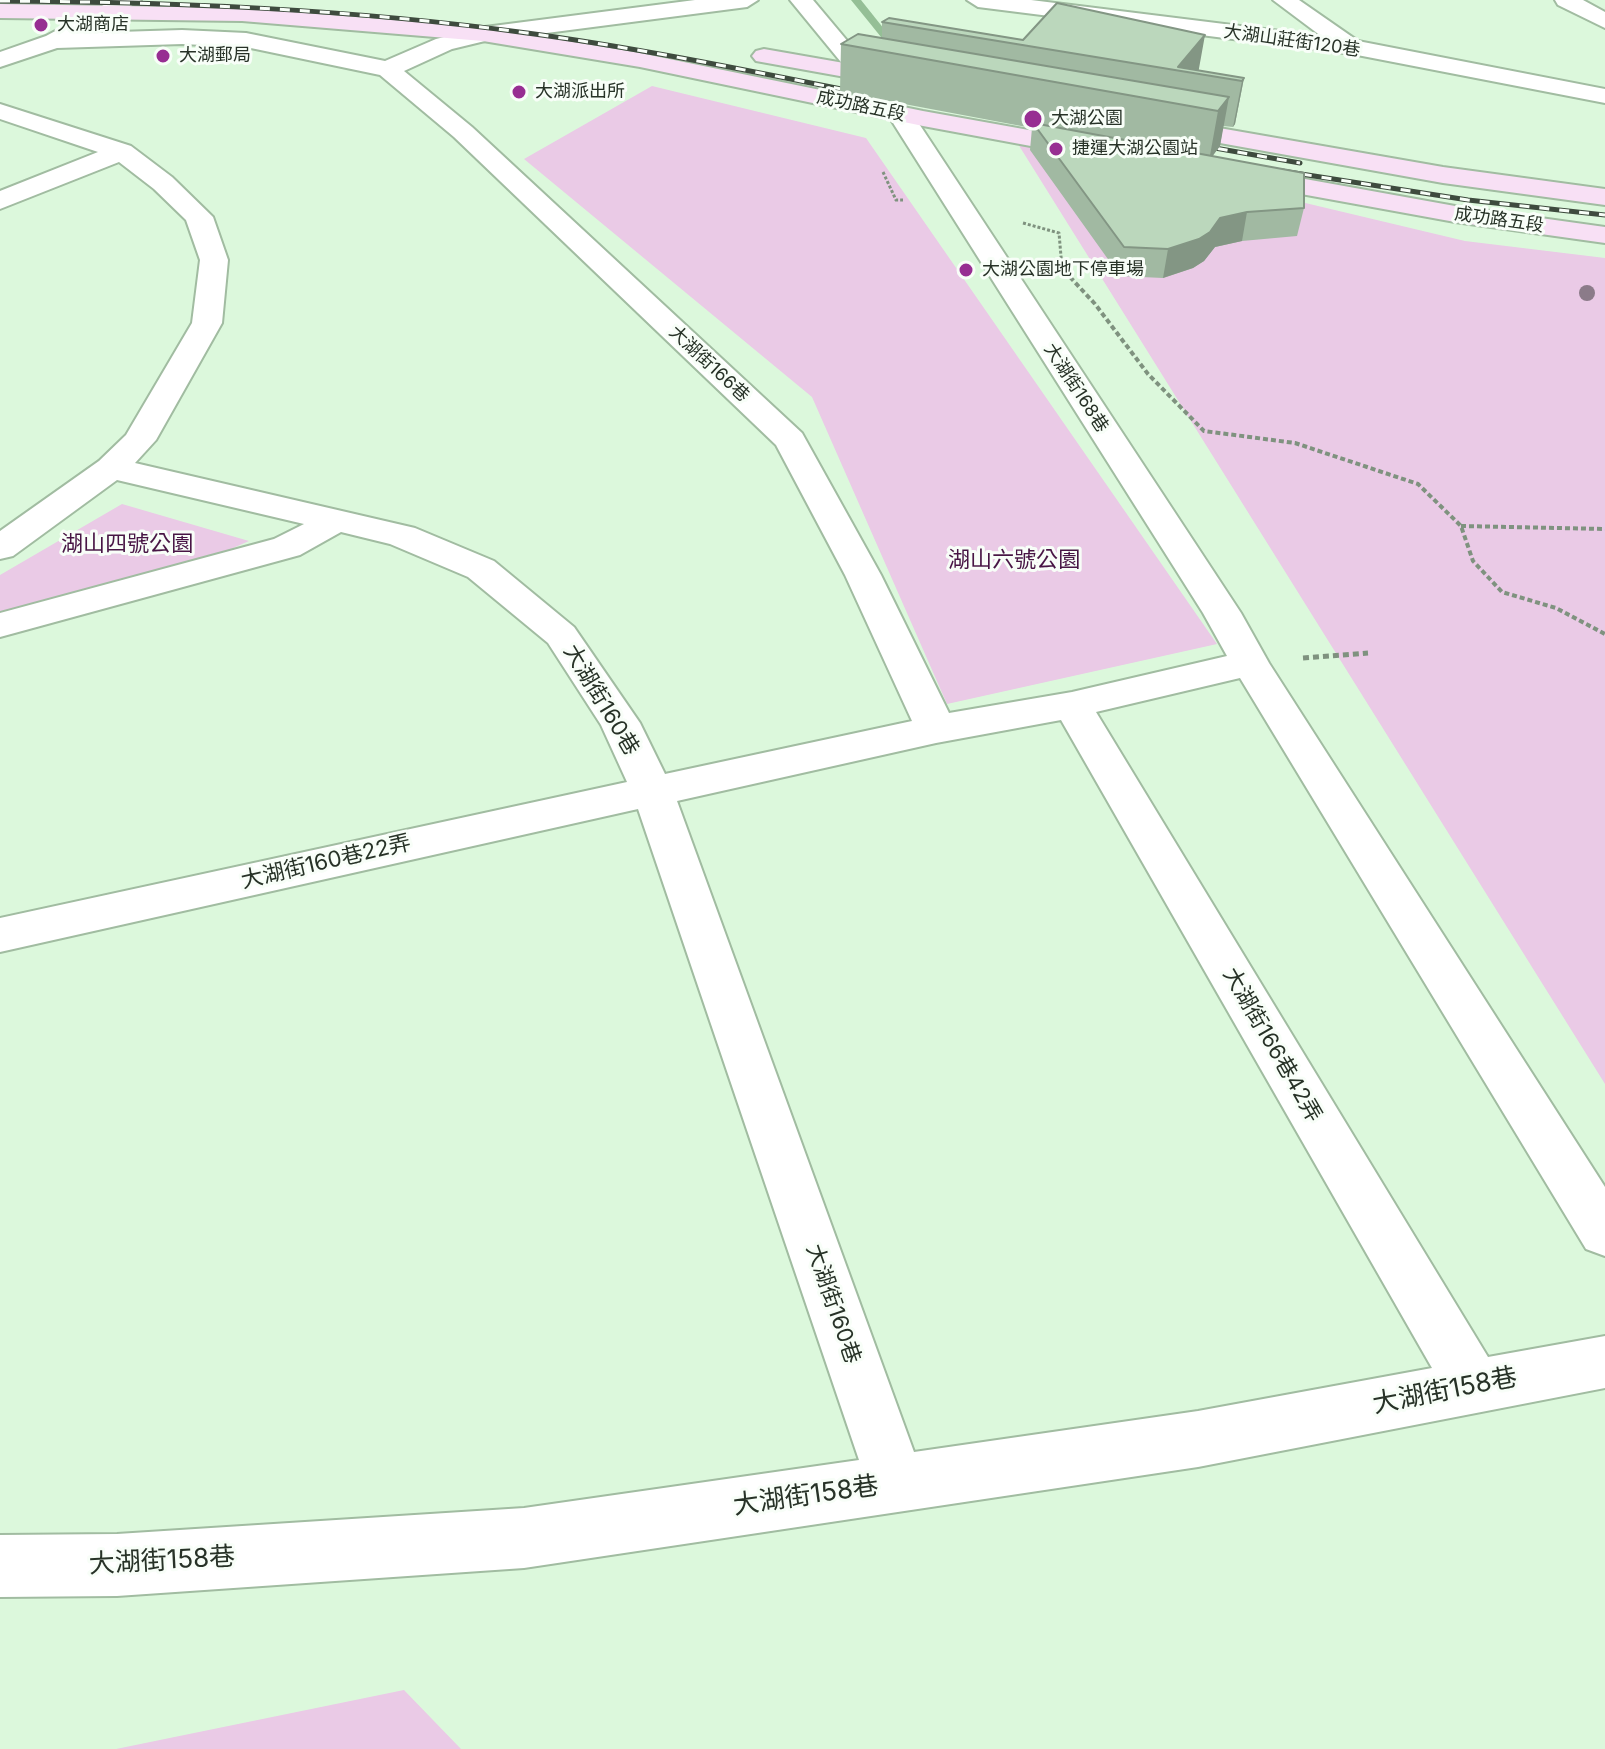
<!DOCTYPE html>
<html>
<head>
<meta charset="utf-8">
<style>
  body { margin:0 }
  canvas { display:block; background:#dcf8dc }
</style>
</head>
<body>
<canvas width="1605" height="1749"></canvas>
<script>
const context = document.querySelector('canvas').getContext('2d');
context.lineJoin = 'round';
function fillPath(path, color) { context.fillStyle = color; context.fill(path, 'evenodd'); }
function strokePath(path, color, width, dash) { context.strokeStyle = color; context.lineWidth = width; context.lineCap = dash ? 'butt' : 'round'; context.setLineDash(dash || []); context.stroke(path); }
function label(font, color, halo, rows, align = 'center') {
  context.font = font + ' Inter,"Noto Sans TC",sans-serif'; context.lineWidth = 6; context.setLineDash([]); context.textBaseline = 'middle'; context.strokeStyle = halo; context.fillStyle = color; for (const [text, x, y, turn = 0] of rows) {
    context.save(); context.translate(x, y); context.rotate((+turn || 0) * Math.PI / 180); context.textAlign = isNaN(turn) ? turn : align; if (halo) context.strokeText(text, 0, 0); context.fillText(text, 0, 0); context.restore();
  }
}
const green = new Path2D(`
  M652,86l214,52 351,506 -270,60 -135,-307 -288,-238z
  M1018,144l279,57 168,40 140,17v826z
  M122,504l127,37 -41,18 -208,58v-42z
  M404,1690l57,59h-345z`);
const stream = new Path2D(`
  M851,0h10l39,49v4h-6z`);
const pathFar2 = new Path2D(`
  M883,172l13,28h7
  M1023,223l36,10 3,35 10,11`);
const pathFar1 = new Path2D(`
  M1070,277l25,27 53,70 56,57 91,12 123,41 43,42 12,35 29,31 54,16 49,26
  M1461,526l144,3`);
const path = new Path2D(`
  M1303,658l65,-5`);
const street = new Path2D(`
  M113,0h28l-55,33 96,-3 64,3 139,28 51,-22 49,-12 210,-27h63l-11,7 -262,34 -33,8 -48,22 68,56 330,306 79,142 68,138 123,-21 155,-36 -24,-43 -315,-498 4,-5h18l331,503 28,50 336,524v69l-19,-7 -346,-571 -144,34 392,645 117,-21v52l-407,79 -674,101 -407,28 -117,1v-62l117,-1 407,-26 335,-48 -221,-651 -638,143v-34l627,-136 -26,-57 -53,-82 -80,-66 -78,-33 -49,-12 -41,23 -300,82v-24l274,-74 30,-15 -187,-44 -104,76 -13,3v-28l99,-70 27,-26 66,-112 8,-63 -14,-40 -32,-31 -35,-27 -119,47v-18l98,-39 -98,-33v-15l131,42 41,31 41,40 15,43 -6,63 -66,117 -21,23 280,65 79,33 80,66 66,96 25,51 247,-53 -67,-146 -69,-130 -322,-308 -74,-62 -134,-28 -64,-3 -125,4 -57,19v-15l46,-16zM1061,720l371,648 -234,43 -284,41 -237,-651 259,-58z
  M790,0h23l57,68 4,5 -4,5h-16z
  M967,0h64l290,36 -48,-36h26l59,41 247,48v14l-253,-49 -374,-47z
  M1555,0h28l22,12v16l-47,-23z`);
const secondary = new Path2D(`
  M0,4l242,4 241,19 157,26 283,58 167,30 9,3 4,5 -4,5 -9,3 -167,-31 -283,-59 -157,-26 -241,-20 -242,-3z
  M764,49l137,24 9,2 3,5 -3,5 -9,2 -145,-26 -4,-5 4,-5z
  M1162,118l281,49 162,22v16l-162,-22 -290,-52 -4,-5 4,-5z
  M1244,168l211,38 150,21v16l-150,-21 -220,-40 -4,-6 4,-6z`);
const rail = new Path2D(`
  M0,1c176,1 352,8 527,32 112,15 223,38 334,60
  M1198,145l102,18
  M1282,171l186,29 137,15`);
const trees = [
  [1587,293]
];
const wall = new Path2D(`
  M882,22l141,18 221,38 -9,46 -2,3 -10,-1 -3,20 -8,10 92,52 -7,28 -55,5 -27,6 -11,14 -11,7 -30,10 -43,-2 -90,-126 2,-22 -192,-36 1,-48 41,-6z`);
const shadedWall = new Path2D(`
  M1205,35l-7,39 -20,-7z
  M1244,78l-9,46 -2,3 9,-46z
  M1229,97l-9,49 -11,15 9,-50z
  M1247,212l-5,29 -27,6 -11,14 -11,7 -30,10 5,-29 52,-31z`);
const building = new Path2D(`
  M1057,3l148,32 -27,32 66,11 -2,3 -360,-59 7,-4 134,22z
  M858,34l371,63 -11,14 -377,-67z
  M1033,123l271,50v35l-57,4 -27,6 -10,14 -11,7 -31,10 -44,-2z`);
const markers = [
  [41,25,8,"#972e92"],
  [163,56,8,"#972e92"],
  [519,92,8,"#972e92"],
  [1033,119,10,"#972e92"],
  [1056,149,8,"#972e92"],
  [966,270,8,"#972e92"]
];
const farPoinames = [
  ["大湖商店",57,25],
  ["大湖郵局",179,56],
  ["大湖派出所",535,92],
  ["大湖公園",1051,119],
  ["捷運大湖公園站",1072,149],
  ["大湖公園地下停車場",982,270]
];
const farStreetnames = [
  ["大湖山莊街120巷",1292,41,8],
  ["成功路五段",861,106,12],
  ["成功路五段",1499,220,8],
  ["大湖街166巷",709,364,43],
  ["大湖街168巷",1076,388,57]
];
const parkNames = [
  ["湖山四號公園",127,544],
  ["湖山六號公園",1014,560]
];
const streetNames = [
  ["大湖街160巷",601,700,59],
  ["大湖街160巷22弄",326,862,-13],
  ["大湖街166巷42弄",1272,1045,60],
  ["大湖街160巷",833,1304,71]
];
const nearStreetnames = [
  ["大湖街158巷",1445,1391,-11],
  ["大湖街158巷",806,1496,-8],
  ["大湖街158巷",162,1561,-3]
];
fillPath(green, '#eacae6');
fillPath(stream, '#95bf96');
strokePath(street, '#a1bca1', 4);
strokePath(secondary, '#a1bca1', 4);
strokePath(pathFar2, '#7f927f', 3, [3, 2]);
strokePath(pathFar1, '#7f927f', 4, [5, 3]);
strokePath(path, '#7f927f', 5, [6, 4]);
fillPath(street, '#fff');
fillPath(secondary, '#f8e0f5');
strokePath(rail, '#3e4b3e', 5);
strokePath(rail, '#f8fef8', 3, [10]);
context.fillStyle = '#8b7b89';
for (const [x, y] of trees) { context.beginPath(); context.arc(x, y, 8, 0, 2 * Math.PI); context.fill(); }
fillPath(wall, '#a1b9a2');
fillPath(shadedWall, '#839684');
fillPath(building, '#bbd7bc');
strokePath(building, '#839684', 2);
for (const [x, y, r, color] of markers) { const dot = new Path2D(); dot.arc(x, y, r, 0, 2 * Math.PI); context.fillStyle = color; context.fill(dot); strokePath(dot, '#f8fef8', 3); }
label('18px', '#273227', '#f8fef8', farPoinames, 'left');
label('18px', '#273227', '#f8fef8', farStreetnames);
label('22px', '#481545', '#f8fef8', parkNames);
label('22px', '#273227', '#f8fef8', streetNames);
label('26px', '#273227', '#f8fef8', nearStreetnames);
</script>
</body>
</html>
